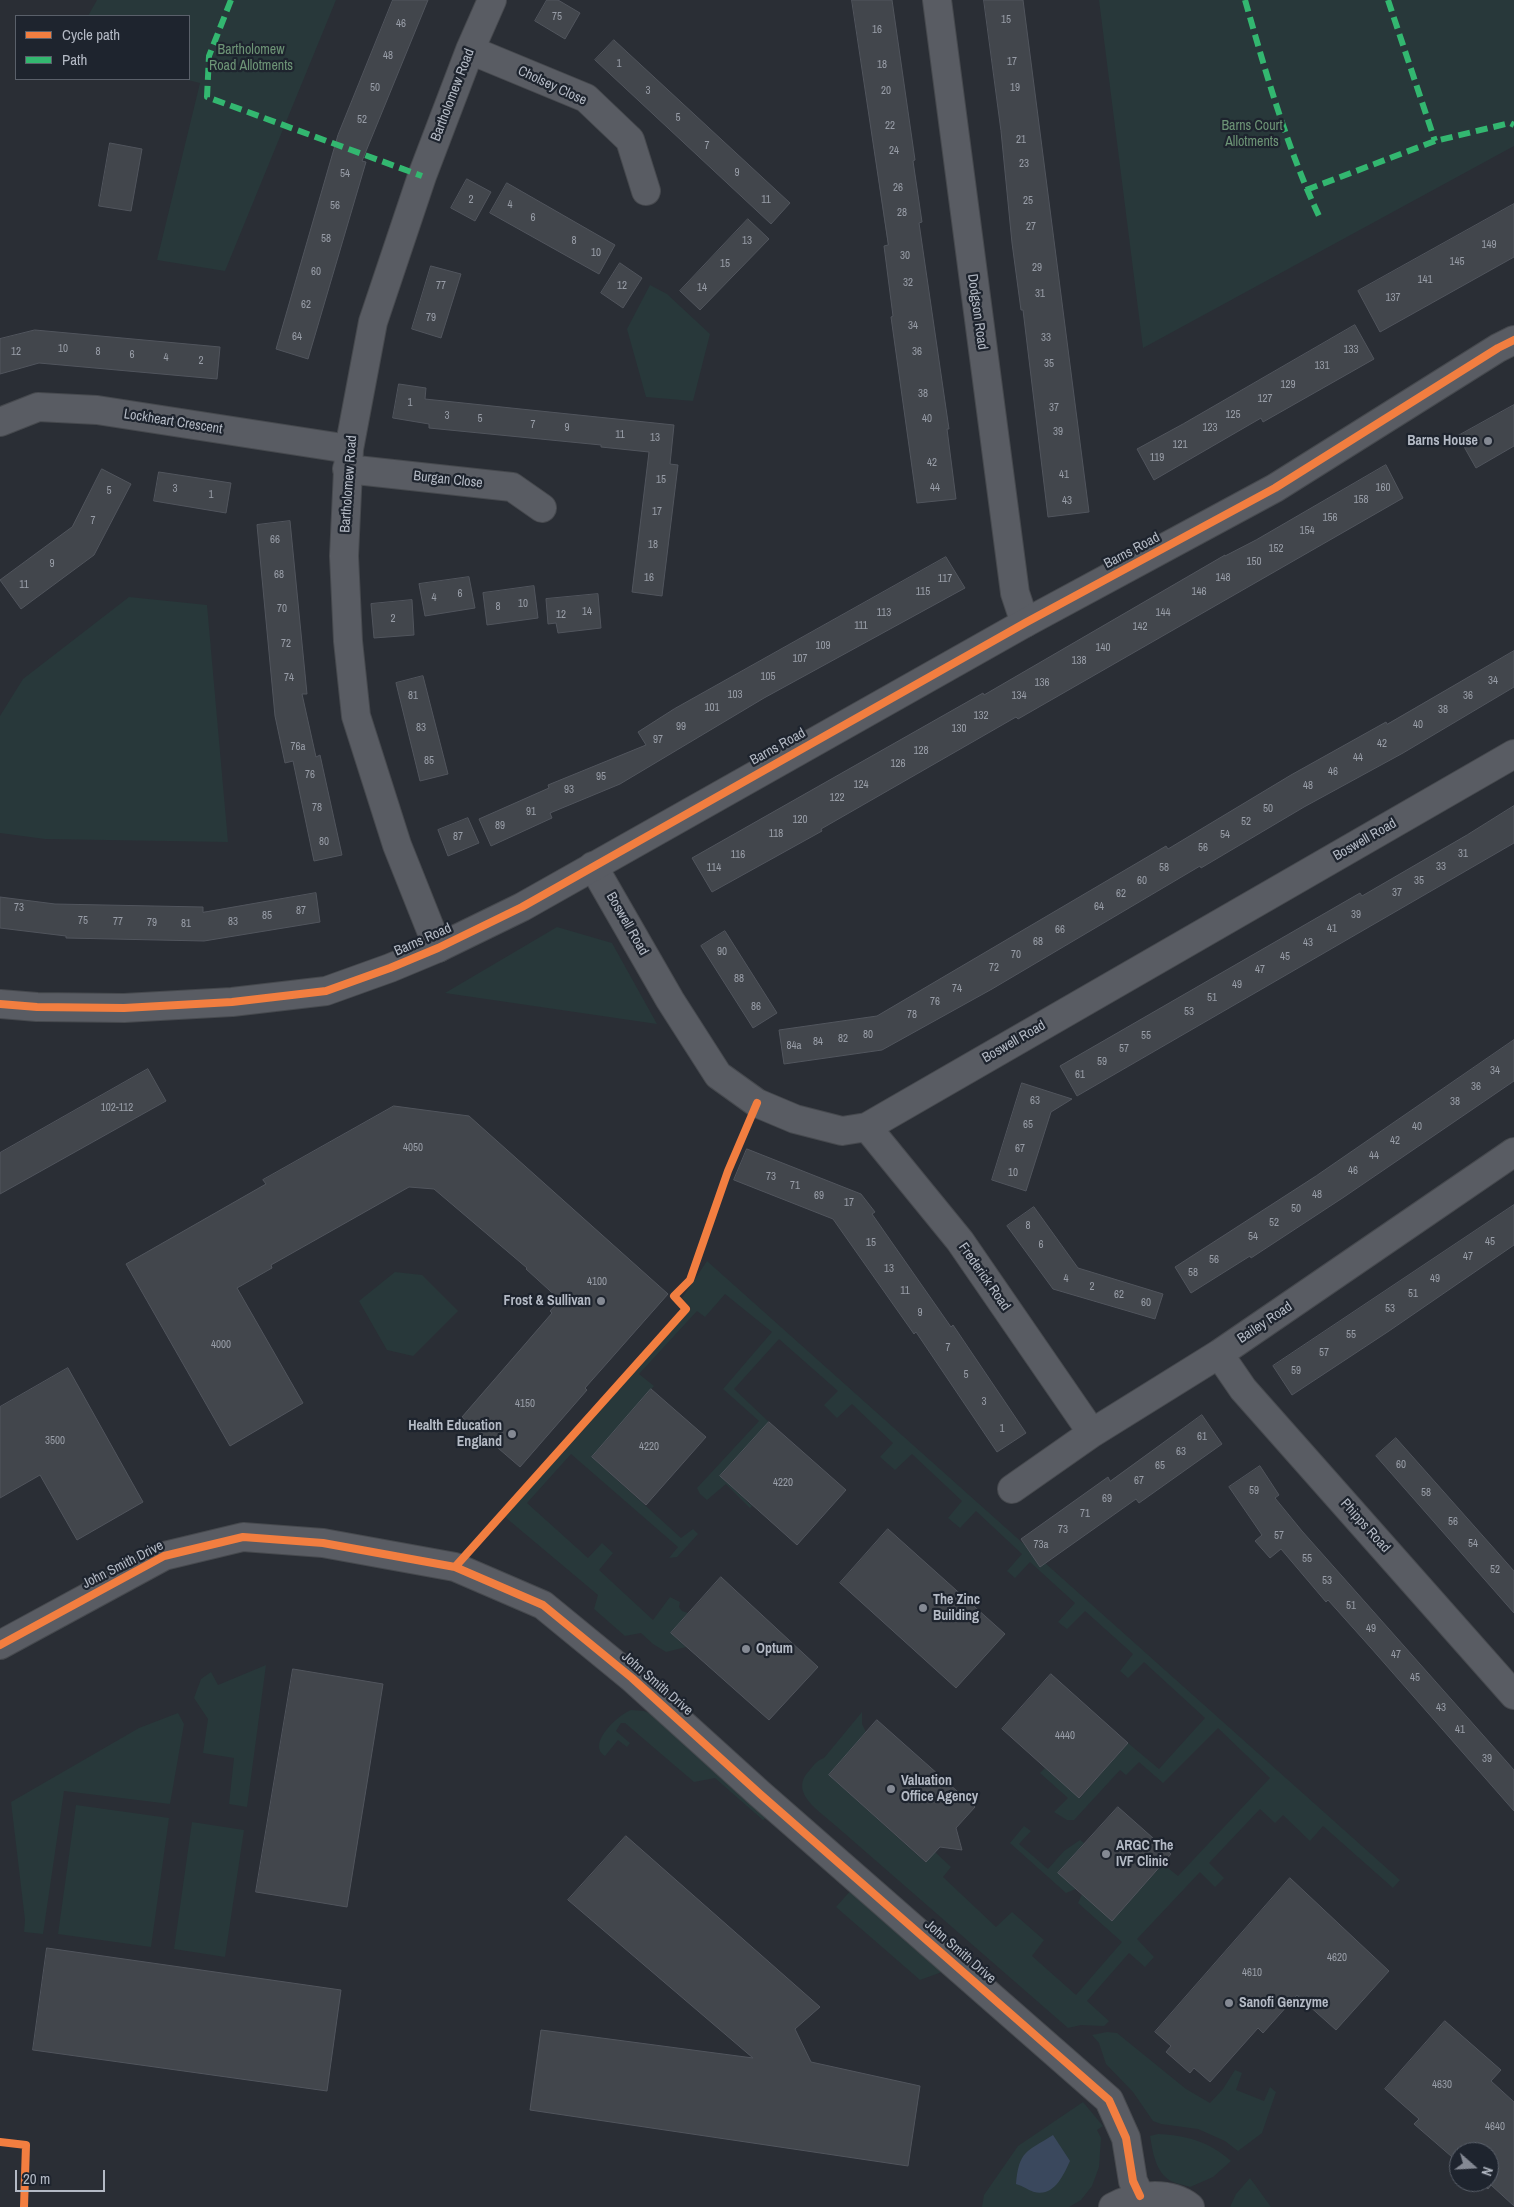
<!DOCTYPE html>
<html>
<head>
<meta charset="utf-8">
<style>
  body { margin:0 }
  #map { position:relative; width:1514px; height:2207px; overflow:hidden; background:#2a2e35; font-family:"Archivo Narrow",sans-serif }
  canvas { display:block }
  .legend { position:absolute; left:15px; top:15px; width:175px; height:65px; box-sizing:border-box; background:#1e242e; border:1px solid #5a606a; margin:0; padding:6px 9px; list-style:none; font-size:15px; color:#b4bac5 }
  .legend li { display:flex; align-items:center; gap:10px; height:25px }
  .legend b { width:25px; border:1px solid #5a606a }
  .north { position:absolute; left:1449px; top:2142px; width:50px; height:50px; box-sizing:border-box; background:#1e242e; border:1px solid #5a606a; border-radius:50%; rotate:109deg; font-size:14px; font-weight:700; line-height:20px; text-align:center; color:#b4bac5 }
  .north::after { content:''; display:block; margin:auto; width:18px; height:22px; background:#848993; clip-path:polygon(50% 0,100% 100%,50% 72%,0 100%) }
  .scale { position:absolute; left:15px; top:2170px; width:90px; height:22px; box-sizing:border-box; border:2px solid #b4bac5; border-top:0; padding-left:6px; font-size:15px; line-height:18px; white-space:nowrap; color:#b4bac5; -webkit-text-stroke:4px #1e242e; paint-order:stroke }
</style>
</head>
<body>
<div id="map">
<canvas width="1514" height="2207"></canvas>
<ul class="legend">
<li><b style="height:6px;background:#f27e40"></b>Cycle path</li>
<li><b style="height:6px;background:#33b770"></b>Path</li>
</ul>
<div class="north">N</div>
<div class="scale">20 m</div>
</div>
<script>
const context = document.querySelector('canvas').getContext('2d');
context.lineJoin = 'round';
function fillPath(path, color) { context.fillStyle = color; context.fill(path, 'evenodd'); }
function strokePath(path, color, width, dash) { context.strokeStyle = color; context.lineWidth = width; context.lineCap = dash ? 'butt' : 'round'; context.setLineDash(dash || []); context.stroke(path); }
function label(font, color, halo, rows, align = 'center') {
  context.font = font + ' "Archivo Narrow",sans-serif'; context.lineWidth = 4.5; context.setLineDash([]); context.textBaseline = 'middle'; context.strokeStyle = halo; context.fillStyle = color; for (const [text, x, y, turn = 0] of rows) {
    context.save(); context.translate(x, y); context.rotate((+turn || 0) * Math.PI / 180); context.textAlign = isNaN(turn) ? turn : align; if (halo) context.strokeText(text, 0, 0); context.fillText(text, 0, 0); context.restore();
  }
}
const green = new Path2D(`
  M97,0h239l-111,271 -68,-11 43,-177 -16,-4h5v-63h-101z
  M1099,0h415v146l-371,202z
  M650,285l17,9 43,40 -17,67 -47,-4 -19,-68z
  M129,597l78,8 21,237 -183,-3 -45,-6v-117l23,-37z
  M557,927l55,16 45,81 -212,-31z
  M707,1261l693,619 -7,8 -70,-62 -13,15 -27,-26 -8,8 -15,-14 -51,54 15,15 -9,9 -15,-15 -63,67 17,18 -9,10 -16,-14 -42,48 22,20 -5,5 -23,-1 -13,3 -232,-202c-15,-14 -48,-33 -27,-55 4,-5 8,-11 15,-13l38,-46v12l4,8 -37,43 96,87 10,-10 16,15 -8,10 53,50 16,-15 32,28 -12,16 44,39 46,-53 -44,-39 4,-9 30,27 51,-57 15,12 92,-98 -52,-50 -55,55 -24,-21 -13,13 -6,-5 -46,50h-7l-13,-8 14,-14 -28,-25 5,-5 35,30 48,-55 31,26 46,-51 -61,-56 -16,16 -8,-7 13,-17 -48,-43 -18,18 -9,-7 17,-19 -45,-41 -15,16 -8,-7 15,-17 -46,-43 -16,17 -12,-10 14,-17 -50,-47 -17,16 -15,-13 13,-14 -41,-39 -15,14 -13,-13 14,-14 -59,-52 -45,50 35,33 -49,54 32,30 -2,2 -24,-24 -19,16 -7,-6 -3,-6 62,-67 -36,-32 49,-57 -47,-38 -20,23 -8,-6 -58,63 15,12 -62,71 89,81 12,-9 5,5 -21,23 -8,1 9,-11 -107,-93 -44,49 61,55 14,-15 11,10 -14,17 54,50 17,-23 10,5 -1,5 3,4 6,2 -17,20 15,14 -20,5 -13,-8 -12,-11 -16,3 -31,-27 4,-14 -93,-78 186,-209 -9,-10z
  M395,1272l27,3 36,36 -45,45 -26,-6 -28,-49z
  M266,1665l-19,142 -18,-3 5,-46 -31,-5 5,-34 -14,-21 7,-19 10,-7 7,13z
  M631,1710l13,1 8,3 117,101 -6,5 -48,-42 -21,4 -69,-59h-4l-5,8 14,12 -3,4 -9,-7 -13,16c-19,-12 13,-41 26,-46z
  M178,1713l6,11 -14,80 -106,-13 -21,143 -19,-2 1,-12 -14,-118 128,-74z
  M76,1805l93,13 -18,129 -93,-13z
  M192,1822l52,8 -19,127 -51,-8z
  M1024,1826l7,5 -12,13 29,25 16,-18 16,-11 4,3 -25,30 17,16 -10,4 -56,-50z
  M852,1889l90,83 -22,8 -84,-73z
  M1107,2032l10,1 69,56 24,14 13,-14 12,-19 7,3 -6,17 28,11 6,-14 6,5 -14,41 -24,18 -13,-10 -27,-12 -37,-5 -8,-3 -20,-29 -27,-28 -7,-21 -7,-8z
  M1083,2102l20,24 -6,4 4,8 -2,29 -7,19 -11,14 -12,7h-87l2,-12 34,-49z
  M1158,2134c28,1 52,8 73,27l-18,16 -23,10c-5,-2 -13,-3 -19,-6 -16,-9 -18,-29 -21,-45z
  M1250,2178l21,29h-41l6,-13z`);
const water = new Path2D(`
  M1053,2135l17,26c-7,15 -16,36 -36,31 -6,-2 -11,-6 -18,-8 3,-33 10,-32 37,-49z`);
const building = new Path2D(`
  M393,0h35l-66,161 4,1 -58,197 -32,-10 62,-214z
  M547,0h11l22,13 -15,26 -30,-18z
  M852,0h40l23,160 -2,1 9,61 -3,1 30,206h-2l9,70 -39,4 -26,-186 2,-1 -9,-70 4,-1z
  M984,0h39l66,512 -41,5 -25,-207h-2l-9,-67 -11,-112z
  M614,40l176,163 -19,21 -176,-164z
  M110,143l32,6 -11,62 -32,-5z
  M467,179l24,13 -16,29 -24,-13z
  M507,183l108,62 -16,29 -109,-61z
  M1514,204v53l-134,75 -22,-41z
  M748,219l21,20 -69,71 -20,-19z
  M620,263l22,15 -19,30 -22,-15z
  M431,266l30,8 -20,64 -29,-9z
  M1355,325l19,34 -111,63 -2,-4 -107,62 -17,-31 46,-25z
  M35,330l185,17 -3,32 -178,-16 -39,11v-35z
  M399,384l27,4 -1,11 249,26 -4,39 8,1 -16,131 -30,-4 17,-140 -48,-5v-2l-172,-17v-4l-36,-6z
  M1514,405v41l-38,22 -18,-32z
  M1386,465l17,33 -385,221 -2,-2 -195,112 1,2 -110,61 -20,-34 291,-165 1,2 241,-140v1l31,-16z
  M102,469l29,15 -37,71 -73,54 -21,-29 72,-53z
  M159,472l72,11 -5,30 -72,-12z
  M290,521l17,173h-5l14,63 4,-2 22,100 -28,6 -21,-100 -8,2 -10,-47 -18,-191z
  M946,557l19,31 -201,110 -144,86 -70,29 2,5 -61,28 -12,-27 70,-31 -1,-3 98,-40 -8,-13 36,-23z
  M469,577l6,31 -50,8 -6,-32z
  M534,586l4,32 -51,7 -4,-32z
  M598,594l3,34 -43,5 -2,-10 -8,1 -2,-25z
  M412,600l2,35 -40,3 -3,-34z
  M1514,651v36l-111,66 -99,54 -103,61 -1,-2 -208,123 -110,61 -98,14 -5,-34 98,-14 289,-170 2,3 123,-74 95,-53 1,2z
  M423,676l25,98 -28,7 -24,-98z
  M1514,806v37l-437,253 -17,-30 300,-173 2,3 105,-61z
  M468,818l11,25 -31,13 -10,-26z
  M316,893l4,29 -116,19 -138,-3v-2l-66,-8v-31l55,7 148,3v5z
  M725,931l52,82 -24,15 -52,-82z
  M1514,1040v41l-170,116 -93,61 -1,-2 -59,37 -16,-26 141,-91z
  M148,1069l18,32 -166,93v-41z
  M1022,1083l50,16 -21,13 -25,79 -34,-11z
  M394,1106l75,10 199,178 -83,94 2,2 -67,77 -58,-50 90,-104 -2,-2 10,-11 -34,-31 1,-1 -93,-79 -25,-2 -138,78 1,3 -35,20 66,115 -73,43 -104,-182 140,-80 -3,-4z
  M747,1149l114,45 14,18 -3,2 79,113 2,-2 73,108 -29,19 -81,-120 -2,2 -81,-115 -99,-39z
  M1514,1205v40l-125,86 -97,64 -19,-29z
  M1034,1207l44,61 85,26 -8,25 -102,-30 -46,-63z
  M68,1368l75,134 -66,38 -37,-65 -40,23v-91z
  M651,1389l55,48 -60,68 -54,-48z
  M1202,1415l20,29 -83,59 -3,-4 -96,68 -19,-28 87,-62 2,4z
  M769,1422l77,68 -49,55 -77,-69z
  M1396,1438l118,133v42l-138,-157z
  M1260,1466l19,29 -4,3 27,33 212,239v41l-143,-163 -43,-48 -2,2 -45,-53 -11,9 -15,-17 7,-6 -33,-48z
  M888,1529l117,105 -49,54 -116,-105z
  M721,1577l97,90 -49,53 -98,-87z
  M293,1669l90,15 -36,223 -91,-15z
  M1051,1674l77,69 -49,55 -77,-69z
  M877,1720l98,87 -19,21 6,22 -22,-3 -14,15 -97,-87z
  M1118,1807l53,47 -59,67 -54,-48z
  M626,1836l194,171 -25,22 16,33 109,24 -12,80 -378,-56 11,-80 212,28 -185,-158z
  M1290,1878l99,93 -53,59 -39,-35 -34,38 -5,-5 -48,54 -16,-14 -4,5 -24,-21 5,-6 -16,-14z
  M47,1948l294,42 -14,101 -294,-41z
  M1445,2021l56,49 -10,11 23,21v104l-23,-21 -3,4 -8,-7h9v-30h-30v11l-45,-39 5,-5 -34,-30z`);
const minor = new Path2D(`
  M937,0l78,593 10,30
  M470,50l116,48 44,42 16,51
  M0,422l38,-15 59,3 252,39
  M347,469l165,18 30,21
  M593,866l77,134 48,75 39,28 38,16 47,12 25,-4 647,-373
  M438,948l-41,-103 -41,-129 -8,-75 -4,-85 5,-107 24,-127 49,-146 48,-126 22,-50
  M867,1127l93,114 132,192
  M1219,1354l24,35 271,306
  M1012,1489l80,-56 127,-79 295,-202
  M0,1645l164,-89 79,-19 80,6 132,24 88,38 89,73 128,116 349,306 17,38 7,43 7,15
  M1113,2207c21,-12 55,-17 77,0`);
const tertiary = new Path2D(`
  M0,1004l37,3 87,1 108,-6 94,-11 64,-23 48,-20 84,-41 503,-284 250,-135 223,-140 16,-8`);
const quiet = new Path2D(`
  M231,0l-22,56 -2,41 215,79
  M1245,0c21,73 42,148 74,216
  M1388,0l47,141
  M1306,190l129,-49 75,-18 4,2`);
const cycleway = new Path2D(`
  M0,1004l37,3 87,1 108,-6 94,-11 64,-23 48,-20 84,-41 503,-284 250,-135 223,-140 16,-8
  M455,1567l231,-258 -12,-13 16,-16 38,-109 29,-68
  M0,1645l164,-89 79,-19 80,6 132,24 88,38 89,73 128,116 349,306 17,38 7,43 7,15
  M0,2142l26,3 -2,62`);
const markers = [
  [1488,441,5,"#848993"],
  [601,1301,5,"#848993"],
  [512,1434,5,"#848993"],
  [923,1608,5,"#848993"],
  [746,1649,5,"#848993"],
  [891,1789,5,"#848993"],
  [1106,1854,5,"#848993"],
  [1229,2003,5,"#848993"]
];
const numberNames = [
  ["75",557,17],
  ["15",1006,20],
  ["46",401,24],
  ["16",877,30],
  ["48",388,56],
  ["17",1012,62],
  ["1",619,64],
  ["18",882,65],
  ["50",375,88],
  ["19",1015,88],
  ["3",648,91],
  ["20",886,91],
  ["5",678,118],
  ["52",362,120],
  ["22",890,126],
  ["21",1021,140],
  ["7",707,146],
  ["24",894,151],
  ["23",1024,164],
  ["9",737,173],
  ["54",345,174],
  ["26",898,188],
  ["2",471,200],
  ["11",766,200],
  ["25",1028,201],
  ["4",510,205],
  ["56",335,206],
  ["28",902,213],
  ["6",533,218],
  ["27",1031,227],
  ["58",326,239],
  ["8",574,241],
  ["13",747,241],
  ["149",1489,245],
  ["10",596,253],
  ["30",905,256],
  ["145",1457,262],
  ["15",725,264],
  ["29",1037,268],
  ["60",316,272],
  ["141",1425,280],
  ["32",908,283],
  ["77",441,286],
  ["12",622,286],
  ["14",702,288],
  ["31",1040,294],
  ["137",1393,298],
  ["62",306,305],
  ["79",431,318],
  ["34",913,326],
  ["64",297,337],
  ["33",1046,338],
  ["10",63,349],
  ["133",1351,350],
  ["12",16,352],
  ["8",98,352],
  ["36",917,352],
  ["6",132,355],
  ["4",166,358],
  ["2",201,361],
  ["35",1049,364],
  ["131",1322,366],
  ["129",1288,385],
  ["38",923,394],
  ["127",1265,399],
  ["1",410,403],
  ["37",1054,408],
  ["125",1233,415],
  ["3",447,416],
  ["5",480,419],
  ["40",927,419],
  ["7",533,425],
  ["9",567,428],
  ["123",1210,428],
  ["39",1058,432],
  ["11",620,435],
  ["13",655,438],
  ["121",1180,445],
  ["119",1157,458],
  ["42",932,463],
  ["41",1064,475],
  ["15",661,480],
  ["44",935,488],
  ["160",1383,488],
  ["3",175,489],
  ["5",109,491],
  ["1",211,495],
  ["158",1361,500],
  ["43",1067,501],
  ["17",657,512],
  ["156",1330,518],
  ["7",93,521],
  ["154",1307,531],
  ["66",275,540],
  ["18",653,545],
  ["152",1276,549],
  ["150",1254,562],
  ["9",52,564],
  ["68",279,575],
  ["16",649,578],
  ["148",1223,578],
  ["117",945,579],
  ["11",24,585],
  ["115",923,592],
  ["146",1199,592],
  ["6",460,594],
  ["4",434,598],
  ["10",523,604],
  ["8",498,607],
  ["70",282,609],
  ["14",587,612],
  ["113",884,613],
  ["144",1163,613],
  ["12",561,615],
  ["2",393,619],
  ["111",861,626],
  ["142",1140,627],
  ["72",286,644],
  ["109",823,646],
  ["140",1103,648],
  ["107",800,659],
  ["138",1079,661],
  ["105",768,677],
  ["74",289,678],
  ["34",1493,681],
  ["136",1042,683],
  ["103",735,695],
  ["81",413,696],
  ["134",1019,696],
  ["36",1468,696],
  ["101",712,708],
  ["38",1443,710],
  ["132",981,716],
  ["40",1418,725],
  ["99",681,727],
  ["83",421,728],
  ["130",959,729],
  ["97",658,740],
  ["42",1382,744],
  ["76a",298,747],
  ["128",921,751],
  ["44",1358,758],
  ["85",429,761],
  ["126",898,764],
  ["46",1333,772],
  ["76",310,775],
  ["95",601,777],
  ["124",861,785],
  ["48",1308,786],
  ["93",569,790],
  ["122",837,798],
  ["78",317,808],
  ["50",1268,809],
  ["91",531,812],
  ["120",800,820],
  ["52",1246,822],
  ["89",500,826],
  ["118",776,834],
  ["54",1225,835],
  ["87",458,837],
  ["80",324,842],
  ["56",1203,848],
  ["31",1463,854],
  ["116",738,855],
  ["33",1441,867],
  ["114",714,868],
  ["58",1164,868],
  ["60",1142,881],
  ["35",1419,881],
  ["37",1397,893],
  ["62",1121,894],
  ["64",1099,907],
  ["73",19,908],
  ["87",301,911],
  ["39",1356,915],
  ["85",267,916],
  ["75",83,921],
  ["77",118,922],
  ["83",233,922],
  ["79",152,923],
  ["81",186,924],
  ["41",1332,929],
  ["66",1060,930],
  ["68",1038,942],
  ["43",1308,943],
  ["90",722,952],
  ["70",1016,955],
  ["45",1285,957],
  ["72",994,968],
  ["47",1260,970],
  ["88",739,979],
  ["49",1237,985],
  ["74",957,989],
  ["51",1212,998],
  ["76",935,1002],
  ["86",756,1007],
  ["53",1189,1012],
  ["78",912,1015],
  ["80",868,1035],
  ["55",1146,1036],
  ["82",843,1039],
  ["84",818,1042],
  ["84a",794,1046],
  ["57",1124,1049],
  ["59",1102,1062],
  ["34",1495,1071],
  ["61",1080,1075],
  ["36",1476,1087],
  ["63",1035,1101],
  ["38",1455,1102],
  ["102-112",117,1108],
  ["65",1028,1125],
  ["40",1417,1127],
  ["42",1395,1141],
  ["4050",413,1148],
  ["67",1020,1149],
  ["44",1374,1156],
  ["46",1353,1171],
  ["10",1013,1173],
  ["73",771,1177],
  ["71",795,1186],
  ["48",1317,1195],
  ["69",819,1196],
  ["17",849,1203],
  ["50",1296,1209],
  ["52",1274,1223],
  ["8",1028,1226],
  ["54",1253,1237],
  ["45",1490,1242],
  ["15",871,1243],
  ["6",1041,1245],
  ["47",1468,1257],
  ["56",1214,1260],
  ["13",889,1269],
  ["58",1193,1273],
  ["4",1066,1279],
  ["49",1435,1279],
  ["4100",597,1282],
  ["2",1092,1287],
  ["11",905,1291],
  ["51",1413,1294],
  ["62",1119,1295],
  ["60",1146,1303],
  ["53",1390,1309],
  ["9",920,1313],
  ["55",1351,1335],
  ["4000",221,1345],
  ["7",948,1348],
  ["57",1324,1353],
  ["59",1296,1371],
  ["5",966,1375],
  ["3",984,1402],
  ["4150",525,1404],
  ["1",1002,1429],
  ["61",1202,1437],
  ["3500",55,1441],
  ["4220",649,1447],
  ["63",1181,1452],
  ["60",1401,1465],
  ["65",1160,1466],
  ["67",1139,1481],
  ["4220",783,1483],
  ["59",1254,1491],
  ["58",1426,1493],
  ["69",1107,1499],
  ["71",1085,1514],
  ["56",1453,1522],
  ["73",1063,1530],
  ["57",1279,1536],
  ["54",1473,1544],
  ["73a",1041,1545],
  ["55",1307,1559],
  ["52",1495,1570],
  ["53",1327,1581],
  ["51",1351,1606],
  ["49",1371,1629],
  ["47",1396,1655],
  ["45",1415,1678],
  ["43",1441,1708],
  ["41",1460,1730],
  ["4440",1065,1736],
  ["39",1487,1759],
  ["4620",1337,1958],
  ["4610",1252,1973],
  ["4630",1442,2085],
  ["4640",1495,2127]
];
const parkNames = [
  ["Bartholomew",251,50],
  ["Road Allotments",251,66],
  ["Barns Court",1252,126],
  ["Allotments",1252,142]
];
const streetNames = [
  ["Cholsey Close",552,86,25],
  ["Bartholomew Road",453,95,-69],
  ["Dodgson Road",977,312,82],
  ["Lockheart Crescent",173,422,9],
  ["Burgan Close",448,480,6],
  ["Bartholomew Road",349,484,-86],
  ["Barns Road",1132,551,-28],
  ["Barns Road",778,747,-29],
  ["Boswell Road",1365,840,-30],
  ["Boswell Road",627,924,60],
  ["Barns Road",423,940,-24],
  ["Boswell Road",1014,1042,-30],
  ["Frederick Road",984,1277,55],
  ["Bailey Road",1265,1323,-34],
  ["Phipps Road",1365,1526,48],
  ["John Smith Drive",123,1565,-27],
  ["John Smith Drive",657,1684,41],
  ["John Smith Drive",960,1952,41]
];
const poiNames = [
  ["Barns House",1478,441,"right"],
  ["Frost & Sullivan",591,1301,"right"],
  ["Health Education",502,1426,"right"],
  ["England",502,1442,"right"],
  ["The Zinc",933,1600],
  ["Building",933,1616],
  ["Optum",756,1649],
  ["Valuation",901,1781],
  ["Office Agency",901,1797],
  ["ARGC The",1116,1846],
  ["IVF Clinic",1116,1862],
  ["Sanofi Genzyme",1239,2003]
];
fillPath(green, '#28383a');
fillPath(water, '#3a485d');
fillPath(building, '#42464c');
strokePath(building, '#51555d', 1);
strokePath(minor, '#46494e', 30);
strokePath(tertiary, '#46494e', 30);
strokePath(minor, '#595c63', 28);
strokePath(tertiary, '#595c63', 28);
strokePath(quiet, '#33b770', 6, [12, 6]);
strokePath(cycleway, '#f27e40', 8);
for (const [x, y, r, color] of markers) { const dot = new Path2D(); dot.arc(x, y, r, 0, 2 * Math.PI); context.fillStyle = color; context.fill(dot); strokePath(dot, '#1e242e', 2); }
label('11px', '#989da7', null, numberNames);
label('14px', '#6d9476', '#1e242e', parkNames);
label('14px', '#b4bac5', '#1e242e', streetNames);
label('bold 14px', '#b4bac5', '#1e242e', poiNames, 'left');
</script>
</body>
</html>
